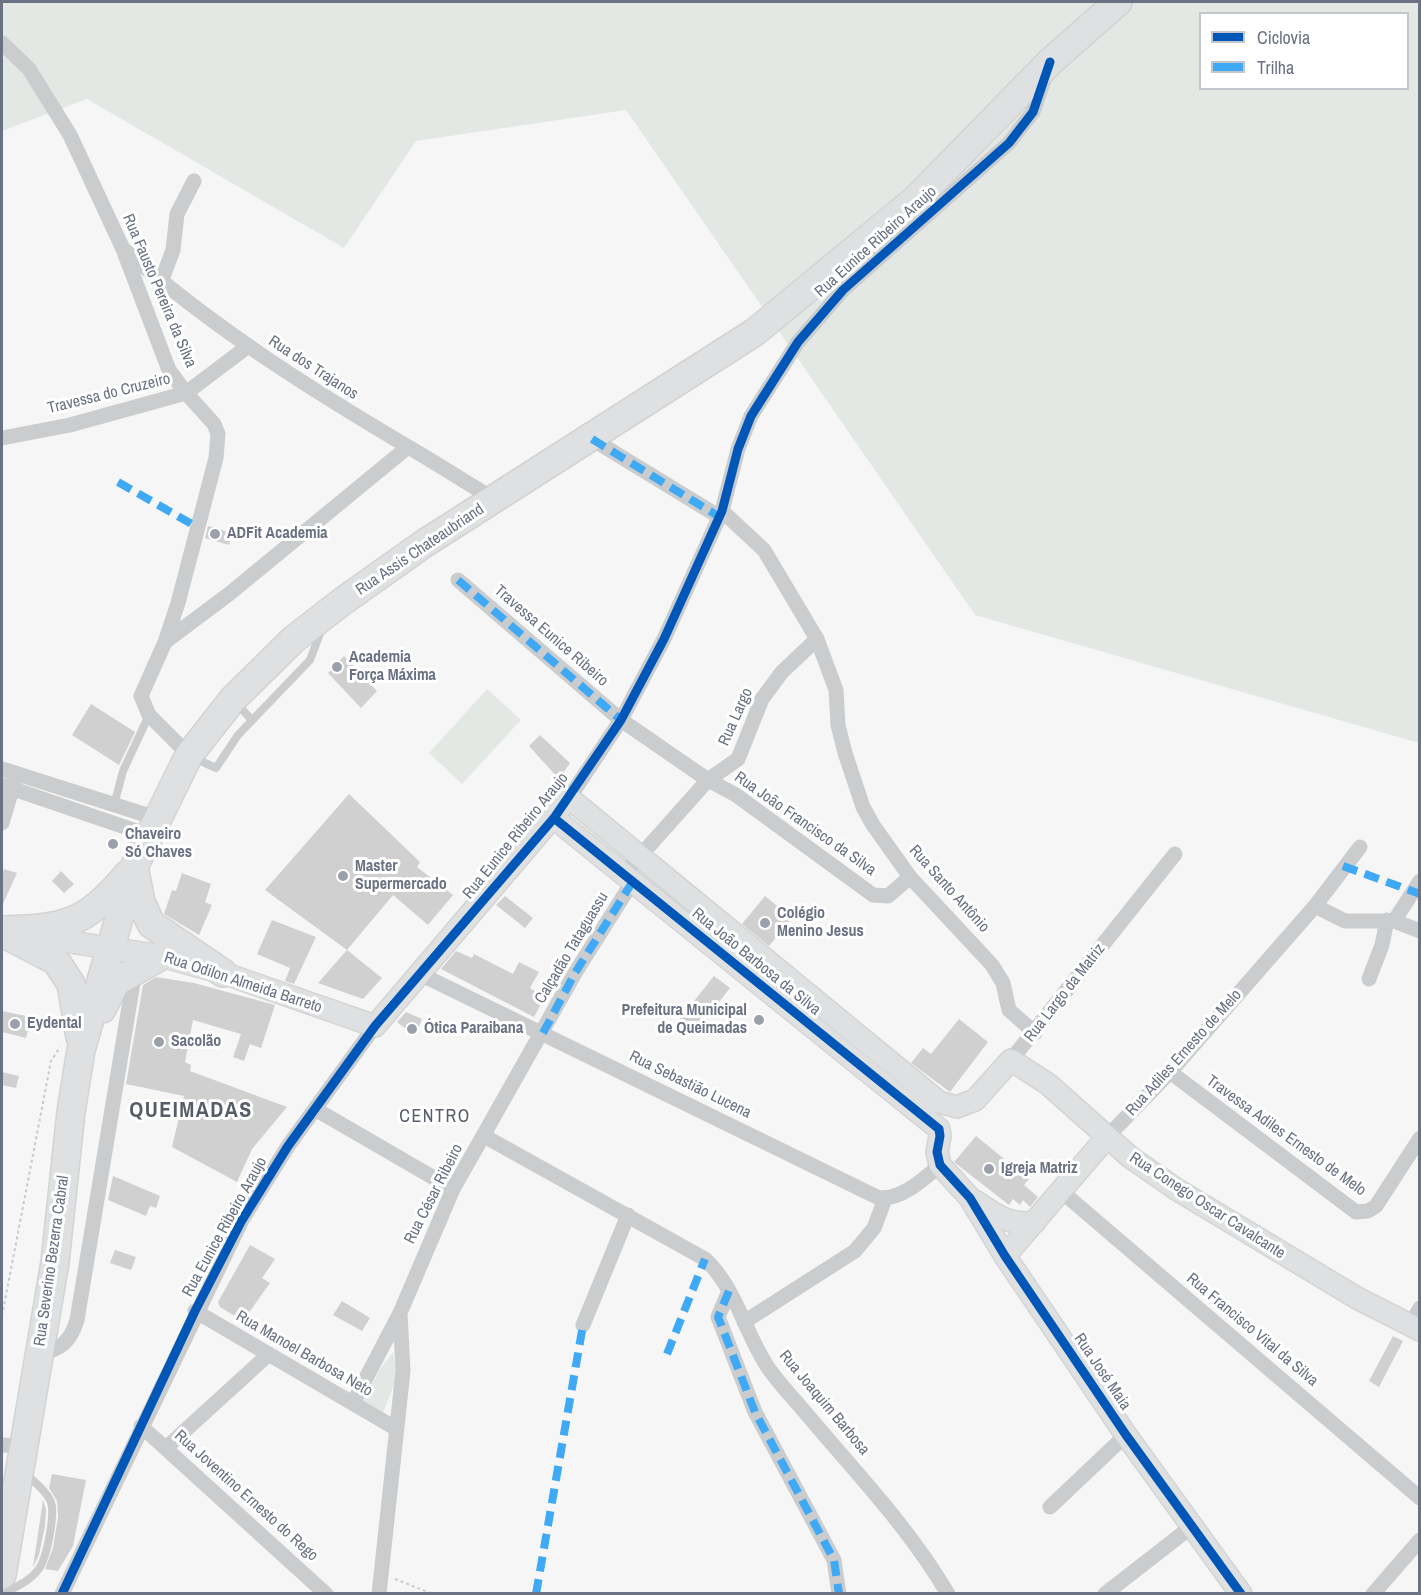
<!DOCTYPE html>
<html>
<head>
<meta charset="utf-8">
<style>
  body { margin:0 }
  #map { position:relative; width:1421px; height:1595px; overflow:hidden; background:#f6f6f6; font-family:"Archivo Narrow",sans-serif }
  canvas { display:block }
  .frame { position:absolute; inset:0; border:3px solid #6a7283; pointer-events:none }
  .legend { position:absolute; left:1199px; top:12px; width:210px; height:78px; box-sizing:border-box; background:#fff; border:2px solid #c3c7cd; margin:0; padding:8px 10px; list-style:none; font-size:18px; color:#6a7283 }
  .legend li { display:flex; align-items:center; gap:12px; height:30px }
  .legend b { width:30px; border:2px solid #c3c7cd }
</style>
</head>
<body>
<div id="map">
<canvas width="1421" height="1595"></canvas>
<div class="frame"></div>
<ul class="legend">
<li><b style="height:8px;background:#0057b8"></b>Ciclovia</li>
<li><b style="height:8px;background:#3fa9f5"></b>Trilha</li>
</ul>
</div>
<script>
const context = document.querySelector('canvas').getContext('2d');
context.lineJoin = 'round';
function fillPath(path, color) { context.fillStyle = color; context.fill(path, 'evenodd'); }
function strokePath(path, color, width, dash) { context.strokeStyle = color; context.lineWidth = width; context.lineCap = dash ? 'butt' : 'round'; context.setLineDash(dash || []); context.stroke(path); }
function label(font, color, halo, rows, align = 'center') {
  context.font = font + ' "Archivo Narrow",sans-serif'; context.lineWidth = 6; context.setLineDash([]); context.textBaseline = 'middle'; context.strokeStyle = halo; context.fillStyle = color; for (const [text, x, y, turn = 0] of rows) {
    context.save(); context.translate(x, y); context.rotate((+turn || 0) * Math.PI / 180); context.textAlign = isNaN(turn) ? turn : align; if (halo) context.strokeText(text, 0, 0); context.fillText(text, 0, 0); context.restore();
  }
}
const green = new Path2D(`
  M2,2h1417v741l-444,-128 -349,-505 -210,31 -72,107 -257,-149 -85,32zM1200,14h208v74h-208z
  M487,689l34,31 -59,64 -33,-31z
  M393,1352l4,26 -15,37 -20,-12 18,-34z`);
const building = new Path2D(`
  M208,526l24,7 -3,12 -24,-7z
  M344,656l33,35 -16,17 -33,-35z
  M91,704l44,28 -16,33 -47,-30z
  M540,735l30,28 -11,16 -30,-33z
  M349,794l71,68 -3,5 36,28 -25,30 -35,-30 -46,55 -82,-60z
  M4,869l13,4 -15,33v-31z
  M61,871l13,13 -10,9 -12,-12z
  M182,873l29,11 -6,18 7,3 -13,30 -35,-21 8,-24 4,1z
  M505,896l28,22 -8,10 -29,-23z
  M765,896l27,22 -23,28 -27,-22z
  M272,920l44,17 -22,47 -9,-3 5,-13 -33,-14z
  M347,950l35,28 -19,21 -45,-16z
  M456,951l16,7 2,-4 39,20 6,-12 20,10 -9,16 8,5 -3,6 7,3 -8,15 -93,-48z
  M714,976l16,12 -35,45 -16,-13z
  M156,977l38,6 81,22 -14,43 -11,-4 -6,17 -11,-4 8,-23 -48,-14 -8,42 6,3 -1,6 97,36 -35,42 -15,33 -65,-35 12,-51 -58,-12 17,-99z
  M2,1011l29,6 -5,21 -24,-6z
  M406,1012l16,7 -7,17 -18,-14z
  M959,1019l29,23 -38,50 -39,-29 12,-15 8,6z
  M2,1072l17,4 -3,12 -14,-3z
  M976,1136l53,43 -5,6 14,12 -8,10 -7,-7 -3,5 -7,-6 -4,6 -55,-43z
  M113,1176l47,20 -4,12 -6,-2 -4,10 -38,-16z
  M250,1245l25,14 -13,19 8,5 -27,38 -23,-14 -2,-5z
  M115,1250l21,7 -5,13 -21,-7z
  M342,1301l28,17 -8,13 -29,-16z
  M1393,1336l10,5 -24,46 -10,-6z
  M52,1474l34,6 -13,66 -15,25 -13,-2 8,-21 5,-31 -1,-16 -8,-13z
  M43,1500l3,9 -1,17 -6,29 -6,12z`);
const path = new Path2D(`
  M2,1316l49,-255 9,-14
  M395,1579l38,15`);
const lane = new Path2D(`
  M236,703l16,17
  M192,757l24,11 22,-33 72,-75 12,-32
  M114,805l9,-34 26,-56
  M3,1594c12,-7 27,-13 35,-24 9,-11 17,-55 13,-68 -5,-12 -17,-20 -25,-28`);
const street = new Path2D(`
  M2,43l27,26 41,66 53,114 46,121 17,23 28,31 4,10 -2,24 -38,145 -13,39 -24,54 8,19 40,40
  M126,251c91,80 192,143 296,204 25,15 49,31 74,45
  M161,282l12,-32 4,-36 17,-33
  M2,438l68,-13 116,-32 61,-46
  M592,439l126,77
  M722,511l42,39 53,89 19,51 2,35 7,28 18,54 10,18 37,52 82,88 11,18 6,27 26,23
  M458,580l163,140 87,60 28,15 137,100 15,1 22,-19
  M165,642l64,-48 179,-147
  M2,769l154,49
  M2,785l146,50
  M569,798l52,-78 43,-81 58,-128 16,-62 13,-33 47,-74 45,-52 166,-147 24,-31 13,-38
  M2,823l13,-44
  M624,874l84,-94 30,-21 24,-60 20,-27 35,-33
  M1315,906l30,15h49l26,10
  M1394,921l26,-40
  M420,974l457,223c22,5 47,-18 63,-32
  M1369,979l13,-34 5,-25
  M1011,1060l164,-206
  M1170,1072l186,140 12,-1 8,-5 44,-68
  M315,1109l138,80
  M484,1136l221,123c32,30 40,75 64,110 12,17 28,33 41,49 48,57 100,111 138,176
  M1106,1138l64,-66 145,-166 45,-59
  M1061,1191l359,307
  M729,1291l-11,26 37,95 79,148 5,34
  M195,1311l200,117
  M744,1322l111,-71 19,-23 11,-29
  M583,1325l45,-110
  M1410,1325l10,-17
  M39,1355c22,-7 31,-12 38,-35l58,-349
  M353,1403l47,-90 53,-124 122,-216 58,-92
  M141,1426l185,168
  M2,1445l22,1
  M167,1447l102,-93
  M1050,1507l76,-72
  M62,1594l180,-374 46,-74 87,-120
  M379,1594l24,-223 -3,-58
  M1105,1594l86,-67
  M1373,1594l47,-54`);
const secondary = new Path2D(`
  M554,818l385,311 1,7 -3,16 3,13 30,33 35,58 121,179 115,159
  M25,935l136,21 62,17 152,53 194,-228 370,304 18,5 18,-7 36,-40 37,24 82,73 46,32 181,109 63,32
  M975,1201c20,14 35,25 60,21
  M1005,1256l101,-118`);
const highway = new Path2D(`
  M135,871l6,31 10,22 72,49
  M2,930c64,-2 82,-5 125,-55
  M2,933l54,28 15,23 9,53
  M102,1009l14,-27 45,-26
  M2,1575l53,-313 16,-150 10,-62 53,-183 55,-112 44,-56 61,-60 49,-38 82,-58 330,-211 161,-133 134,-137 68,-60`);
const quiet = new Path2D(`
  M592,439l126,77
  M118,482l79,45
  M458,580l163,140
  M1343,866l77,28
  M543,1033l32,-60 58,-92
  M729,1291l-11,26 37,95 79,148 5,34
  M667,1354l38,-95
  M536,1594l47,-269`);
const cycleway = new Path2D(`
  M554,818l385,311 1,7 -3,16 3,13 30,33 35,58 121,179 115,159
  M62,1594l133,-283 47,-91 46,-74 87,-120 179,-208 67,-98 43,-81 58,-128 16,-62 13,-33 47,-74 45,-52 166,-147 24,-31 17,-50`);
const markers = [
  [215,534,6,"#9ba0ab"],
  [337,667,6,"#9ba0ab"],
  [113,844,6,"#9ba0ab"],
  [343,876,6,"#9ba0ab"],
  [765,923,6,"#9ba0ab"],
  [759,1020,6,"#9ba0ab"],
  [15,1024,6,"#9ba0ab"],
  [412,1029,6,"#9ba0ab"],
  [159,1042,6,"#9ba0ab"],
  [989,1169,6,"#9ba0ab"]
];
const streetNames = [
  ["Rua Eunice Ribeiro Araujo",876,242,-42],
  ["Rua Fausto Pereira da Silva",159,291,67],
  ["Rua dos Trajanos",313,368,33],
  ["Travessa do Cruzeiro",109,394,-14],
  ["Rua Assis Chateaubriand",420,550,-34],
  ["Travessa Eunice Ribeiro",551,636,41],
  ["Rua Largo",736,717,-66],
  ["Rua João Francisco da Silva",805,824,35],
  ["Rua Eunice Ribeiro Araujo",516,836,-51],
  ["Rua Santo Antônio",949,889,48],
  ["Calçadão Tataguassu",572,948,-59],
  ["Rua João Barbosa da Silva",756,962,39],
  ["Rua Odilon Almeida Barreto",243,983,18],
  ["Rua Largo da Matriz",1065,993,-52],
  ["Rua Adiles Ernesto de Melo",1184,1053,-48],
  ["Rua Sebastião Lucena",690,1085,26],
  ["Travessa Adiles Ernesto de Melo",1286,1136,36],
  ["Rua César Ribeiro",434,1194,-63],
  ["Rua Conego Oscar Cavalcante",1207,1206,33],
  ["Rua Eunice Ribeiro Araujo",225,1227,-61],
  ["Rua Severino Bezerra Cabral",52,1261,-82],
  ["Rua Francisco Vital da Silva",1252,1330,40],
  ["Rua Manoel Barbosa Neto",304,1354,30],
  ["Rua José Maia",1102,1372,56],
  ["Rua Joaquim Barbosa",824,1403,50],
  ["Rua Joventino Ernesto do Rego",246,1496,42]
];
const poiNames = [
  ["ADFit Academia",227,534],
  ["Academia",349,658],
  ["Força Máxima",349,676],
  ["Chaveiro",125,835],
  ["Só Chaves",125,853],
  ["Master",355,867],
  ["Supermercado",355,885],
  ["Colégio",777,914],
  ["Menino Jesus",777,932],
  ["Prefeitura Municipal",747,1011,"right"],
  ["de Queimadas",747,1029,"right"],
  ["Eydental",27,1024],
  ["Ótica Paraibana",424,1029],
  ["Sacolão",171,1042],
  ["Igreja Matriz",1001,1169]
];
const neighbourhoodNames = [
  ["CENTRO",435,1117]
];
const districtNames = [
  ["QUEIMADAS",191,1111]
];
fillPath(green, '#e4e8e4');
fillPath(building, '#d0d0d1');
strokePath(secondary, '#d3d4d4', 24);
strokePath(highway, '#d3d3d4', 30);
strokePath(path, '#c8c9ca', 2, [3, 3]);
strokePath(lane, '#cbcccd', 8);
strokePath(street, '#cbcccd', 15);
strokePath(secondary, '#dfe0e1', 21);
strokePath(highway, '#dfe0e1', 27);
strokePath(quiet, '#3fa9f5', 8, [15, 8]);
strokePath(cycleway, '#0057b8', 9);
for (const [x, y, r, color] of markers) { const dot = new Path2D(); dot.arc(x, y, r, 0, 2 * Math.PI); context.fillStyle = color; context.fill(dot); strokePath(dot, '#fff', 2); }
label('16px', '#6a7283', '#fff', streetNames);
label('bold 16px', '#6a7283', '#fff', poiNames, 'left');
context.letterSpacing = '1.5px';
label('18px', '#575d68', '#fff', neighbourhoodNames);
context.letterSpacing = '0px';
context.letterSpacing = '1.5px';
label('bold 22px', '#575d68', '#fff', districtNames);
context.letterSpacing = '0px';
</script>
</body>
</html>
